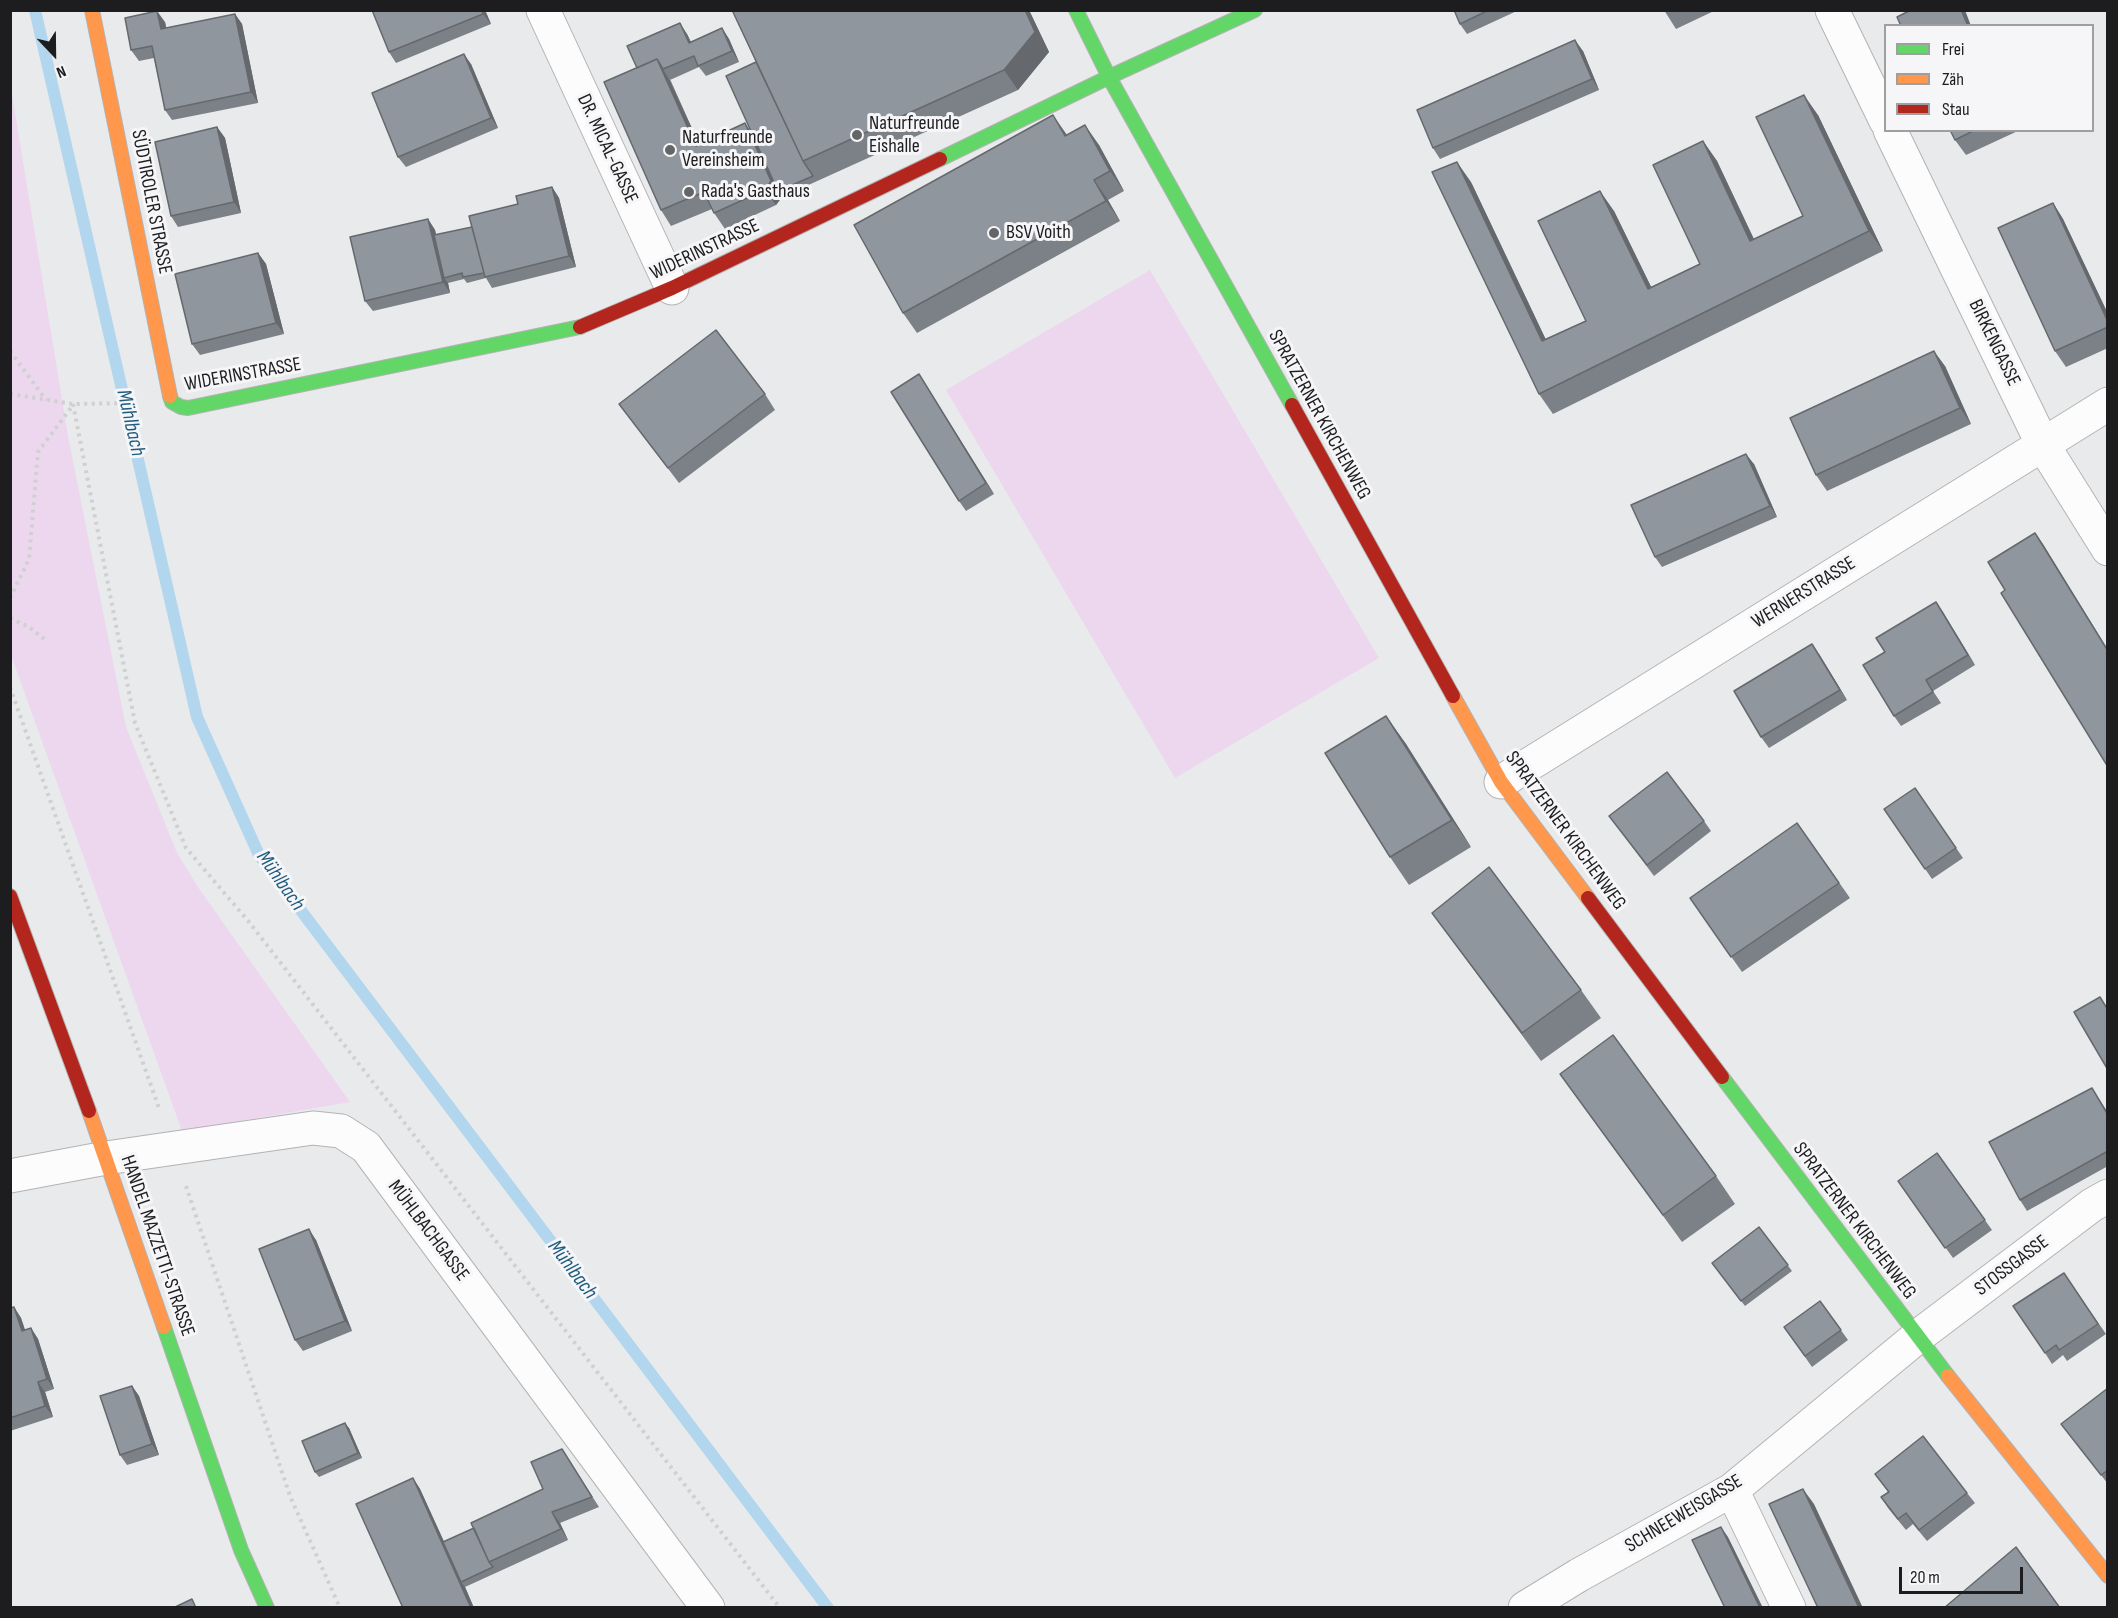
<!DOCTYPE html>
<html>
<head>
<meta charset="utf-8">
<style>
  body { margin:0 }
  #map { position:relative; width:2118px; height:1618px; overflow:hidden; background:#e9eaeb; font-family:"Sofia Sans Condensed",sans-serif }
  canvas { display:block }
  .frame { position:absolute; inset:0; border:12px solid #1d1d1f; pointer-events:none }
  .legend { position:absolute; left:1884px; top:24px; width:210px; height:108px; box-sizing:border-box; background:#f6f6f9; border:2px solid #9f9fa2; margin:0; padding:8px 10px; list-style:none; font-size:18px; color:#1d1d1f }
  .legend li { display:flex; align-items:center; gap:12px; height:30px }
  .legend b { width:30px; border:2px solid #9f9fa2 }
  .north { position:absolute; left:24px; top:24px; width:60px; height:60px; -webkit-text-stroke:4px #f6f6f9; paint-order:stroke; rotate:158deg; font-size:16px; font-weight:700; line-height:24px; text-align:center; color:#1d1d1f }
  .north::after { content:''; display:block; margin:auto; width:21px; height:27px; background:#1d1d1f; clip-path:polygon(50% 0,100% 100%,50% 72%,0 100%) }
  .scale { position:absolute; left:1899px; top:1567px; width:124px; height:27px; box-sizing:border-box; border:3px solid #1d1d1f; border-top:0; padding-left:8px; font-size:18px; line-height:21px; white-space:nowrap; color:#1d1d1f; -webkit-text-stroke:4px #f6f6f9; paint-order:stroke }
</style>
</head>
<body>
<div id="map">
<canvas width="2118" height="1618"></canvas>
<div class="frame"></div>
<ul class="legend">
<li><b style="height:8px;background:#63d668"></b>Frei</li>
<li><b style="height:8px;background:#ff974d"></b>Zäh</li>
<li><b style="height:8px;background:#b3261e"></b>Stau</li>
</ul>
<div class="north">N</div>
<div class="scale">20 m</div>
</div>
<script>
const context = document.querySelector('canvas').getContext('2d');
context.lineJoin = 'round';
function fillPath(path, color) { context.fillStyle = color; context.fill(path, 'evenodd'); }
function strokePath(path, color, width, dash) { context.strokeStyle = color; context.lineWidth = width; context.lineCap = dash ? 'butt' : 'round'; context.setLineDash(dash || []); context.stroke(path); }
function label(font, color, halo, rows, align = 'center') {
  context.font = font + ' "Sofia Sans Condensed",sans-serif'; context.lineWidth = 6; context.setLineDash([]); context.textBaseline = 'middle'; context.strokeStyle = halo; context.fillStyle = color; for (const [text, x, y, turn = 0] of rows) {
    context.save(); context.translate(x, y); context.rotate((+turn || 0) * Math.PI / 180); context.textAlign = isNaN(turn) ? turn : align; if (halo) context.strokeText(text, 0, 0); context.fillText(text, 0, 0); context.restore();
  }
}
const green = new Path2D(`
  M10,82l58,354 58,291 51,126 23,37 150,212 -168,29 -171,-476z
  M1150,270l229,388 -204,120 -229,-388z`);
const stream = new Path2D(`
  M35,10l162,707 62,138 569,753`);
const path = new Path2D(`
  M10,351l36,49
  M10,394l63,10 59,-1
  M73,404l62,319 51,125 63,74 531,686
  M10,598l19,-39 9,-107 35,-47
  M10,618l19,9 15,12
  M10,687l150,424
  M186,1186l104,310 50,112`);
const street = new Path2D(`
  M543,10l129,278
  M1832,10l54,111
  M1890,130l153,315 65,104
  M1501,782l607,-378
  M10,1176l96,-18 207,-30 28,3 25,16 342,461
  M1732,1490l57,118
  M1525,1608l54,-33 153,-85 185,-153 175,-132 16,-9`);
const fast = new Path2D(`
  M1076,10l33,67 183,328
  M940,159l169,-82 146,-67
  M170,396l2,6 9,5 7,1 392,-81
  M1722,1077l226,299
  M164,1327l77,223 26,58`);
const slow = new Path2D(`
  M92,10l78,386
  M1453,696l48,86 87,116
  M89,1111l75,216
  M1948,1376l160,200`);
const jam = new Path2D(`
  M580,327l92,-39 268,-129
  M1292,405l161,291
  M10,896l79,215
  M1588,898l134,179`);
const wall = new Path2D(`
  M372,10h113l6,14 -95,39 -7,-11z
  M732,10h297l20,42 -31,38 -236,107 -6,8 -51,24 -11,-16 -2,-4 -41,17 -10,-16 -24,-142 50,-34 4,8 31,-14 7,11 10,23 -33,14 -7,-9 -29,13v-1l29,65 46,-21 7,10 4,-71z
  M1454,10h65l-52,24 -7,-10z
  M1664,10h52l-40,19z
  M235,14l7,10 16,79 -86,17 -7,-10 -11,-52 -15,3 -8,-11 34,-28 1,6z
  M1583,51l16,39 -159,69 -7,-11z
  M471,64l27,64 -92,39 -8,-10z
  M1818,115l65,136 -330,163 -14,-20 -68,-212 75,158 40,-19 28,-110 37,76 49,-23 3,-123 14,20 37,78 49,-23z
  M217,127l8,11 16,75 -63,14 -7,-11z
  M1950,130h70l-54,25 -11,-15z
  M1067,135l32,10 25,46 -16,9 12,21 -203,112 -14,-20z
  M552,187l7,11 17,69 -84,21 -6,-10 -19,5 -3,-4 -16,4 2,10 -77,18 -8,-10 63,-82 7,11 1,5 36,-8z
  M2053,203l10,16 45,95v34l-42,19 -11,-16z
  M258,253l8,11 18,70 -84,21 -8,-11z
  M1945,366l26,58 -144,67 -11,-16z
  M926,385l68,109 -28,17 -7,-10z
  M765,394l10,16 -96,73 -60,-79z
  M1754,464l23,53 -115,50 -7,-10z
  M1936,602l39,63 -42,26 8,12 -40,23 -7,-10 -9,-64z
  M1819,654l28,46 -78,48 -8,-11z
  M1386,716l20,28 65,103 -62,38 -19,-28z
  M1915,788l48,70 -31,21 -48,-70z
  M1609,816l95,5 7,10 -57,45z
  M1797,823l53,75 -108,74 -52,-74z
  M1432,913l149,77 20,28 -60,43z
  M1560,1074l156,102 19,28 -53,38z
  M2099,1099l9,14v53l-81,45 -7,-11z
  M1937,1153l55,77 -39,28 -55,-77z
  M1759,1227l33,44 -47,35 -33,-43z
  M316,1240l36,91 -49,20 -8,-11z
  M2064,1273l42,61 -39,27 -4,-6 -11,9 -7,-11z
  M1820,1301l28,39 -36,27 -28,-40z
  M14,1307l7,11 4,12 6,-2 7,11 16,50 -9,3 8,25 -43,14v-123z
  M132,1386l7,10 20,59 -32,10 -7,-10z
  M2108,1388v96l-47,-60z
  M349,1428l13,30 -43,19 -4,-5z
  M562,1449l37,58 -39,16 8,17 -103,47 9,21h-71l10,-130 7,11 24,53 30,-14 69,-39z
  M1875,1474l92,19 8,10 -48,38 -14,-17 -7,6 -18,-22 -7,-11 7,-5z`);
const shadedWall = new Path2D(`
  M482,10h3l6,14 -8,-10z
  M1025,10h4l20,42 -31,38 -14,-20z
  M1961,10h4l6,16h-3z
  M157,11l8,11 4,18 -8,-11z
  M235,14l7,10 16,79 -7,-11z
  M680,23l7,11 9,20 -7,-11z
  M722,28l7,11 10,23 -7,-11z
  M1575,40l8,11 16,39 -7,-11z
  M464,54l7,10 27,64 -7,-10z
  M657,59l12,20 38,82 -11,-15z
  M1804,95l14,20 65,136 -14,-20z
  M1053,115l14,20 -2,1z
  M745,123l10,16 23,52 4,6 -6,8 -11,-15z
  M1085,125l14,20 25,46 -14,-20z
  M217,127l8,11 16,75 -7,-11z
  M1703,141l14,20 47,100 -14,-20z
  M1457,162l14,20 85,179 -14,-20z
  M1094,180l14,20 12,21 -14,-20z
  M552,187l7,11 17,69 -7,-11z
  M1600,191l14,20 48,98 -14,-20z
  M2053,203l10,16 45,95v8z
  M428,219l7,11 11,47 -2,1 4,5 2,10 -7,-11z
  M258,253l8,11 18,70 -8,-11z
  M1934,351l11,15 26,58 -11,-16z
  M919,374l7,11 68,109 -8,-11z
  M1746,454l8,10 23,53 -7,-11z
  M2035,533l8,11 65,106v1z
  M1936,602l7,10 32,53 -7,-10z
  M1812,644l7,10 28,46 -7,-10z
  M1386,716l20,28 65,103 -19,-27z
  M2092,1088l7,11 9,14v2z
  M309,1229l7,11 36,91 -7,-10z
  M14,1307l7,11 8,24 -7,-11z
  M31,1328l7,11 16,50 -7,-10z
  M38,1382l7,10 8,25 -8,-11z
  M132,1386l7,10 20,59 -7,-11z
  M345,1423l4,5 13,30 -4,-5z
  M413,1478l7,11 42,92 -1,1 4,5 9,21h-3z
  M1803,1489l11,15 49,104h-4z
  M552,1512l8,11 8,17 -7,-11z
  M1721,1527l7,10 35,71h-3z`);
const building = new Path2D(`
  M372,10h110l1,4 -94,38z
  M732,10h293l10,22 -31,38 -201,91z
  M1454,10h35l-29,14z
  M1911,10h50l7,16h-67l-4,-9z
  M157,11l4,18 74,-15 16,78 -86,18 -13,-64 -21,4 -6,-32z
  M680,23l9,20 33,-15 10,23 -34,15 -4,-10 -31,13 -6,-10 -20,9 -10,-22z
  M1575,40l17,39 -159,69 -16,-38z
  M464,54l27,64 -93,39 -26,-64z
  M657,59l39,87 49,-23 26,58 -6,9 -51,23 -10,-21 -43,18 -57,-128z
  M756,62l47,99 10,15 -35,15 -52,-115z
  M1804,95l65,136 -330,163 -107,-222 25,-10 85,179 44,-20 -48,-100 62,-30 48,98 52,-25 -47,-99 50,-24 47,100 53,-25 -47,-99z
  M1053,115l12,21 20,-11 25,46 -16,9 12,21 -203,112 -49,-88z
  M217,127l17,75 -63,14 -16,-74z
  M1950,130h25l-20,10z
  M552,187l17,69 -84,21 -16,-61 49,-12 -2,-8z
  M2053,203l55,119v5l-53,24 -57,-123z
  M428,219l15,63 -78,19 -15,-64z
  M472,227l12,46 -21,4 -1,-4 -18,5 -10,-43z
  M258,253l18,70 -84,21 -17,-70z
  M716,330l49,64 -97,74 -49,-64z
  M1934,351l26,57 -144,67 -26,-57z
  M919,374l67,109 -27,18 -68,-109z
  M1746,454l24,52 -115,51 -24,-52z
  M2035,533l73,118v116l-107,-174 4,-3 -17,-28z
  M1936,602l32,53 -42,25 7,12 -39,24 -31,-51 22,-13 -9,-14z
  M1812,644l28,46 -79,47 -27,-46z
  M1386,716l66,104 -62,37 -65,-104z
  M1667,772l37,49 -57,44 -38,-49z
  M1915,788l41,60 -31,21 -41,-60z
  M1797,823l42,60 -108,74 -41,-59z
  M1489,867l92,123 -59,43 -90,-120z
  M2100,997l8,13v60l-34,-58z
  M1613,1035l103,141 -53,39 -103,-141z
  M2092,1088l16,27v36l-88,49 -31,-58z
  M1937,1153l48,67 -40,28 -47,-67z
  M1759,1227l29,38 -47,36 -29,-38z
  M309,1229l36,92 -50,19 -36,-91z
  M2064,1273l34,51 -39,26 -3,-5 -11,8 -32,-47z
  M1820,1301l21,29 -36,26 -21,-29z
  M14,1307l8,24 9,-3 16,51 -9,3 7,24 -35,12v-110z
  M132,1386l20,58 -32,11 -20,-59z
  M2108,1388v82l-7,5 -40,-51z
  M345,1423l13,30 -43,19 -13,-31z
  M1923,1436l44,57 -48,37 -13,-17 -8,6 -17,-22 8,-5 -14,-18z
  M562,1449l30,48 -40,15 9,17 -72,33 -18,-39 72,-34 -12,-27z
  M413,1478l58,130h-68l-47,-104z
  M1803,1489l56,119h-41l-49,-104z
  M1721,1527l39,81h-35l-33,-68z
  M474,1528l15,34 4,5 -32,15 -18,-40z
  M2016,1547l44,61h-116z
  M192,1599l4,9h-23z`);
const markers = [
  [857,135,6,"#646566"],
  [670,150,6,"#646566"],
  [689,192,6,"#646566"],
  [994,233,6,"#646566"]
];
const poiNames = [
  ["Naturfreunde",869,124],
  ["Eishalle",869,147],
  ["Naturfreunde",682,138],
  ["Vereinsheim",682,161],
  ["Rada's Gasthaus",701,192],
  ["BSV Voith",1006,233]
];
const streetNames = [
  ["DR. MICAL-GASSE",607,149,65],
  ["SÜDTIROLER STRASSE",151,202,79],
  ["WIDERINSTRASSE",705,250,-25],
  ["BIRKENGASSE",1994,343,64],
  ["WIDERINSTRASSE",243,375,-10],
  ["SPRATZERNER KIRCHENWEG",1319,415,61],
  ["WERNERSTRASSE",1804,593,-32],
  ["SPRATZERNER KIRCHENWEG",1565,831,54],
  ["SPRATZERNER KIRCHENWEG",1854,1221,53],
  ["MÜHLBACHGASSE",428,1231,53],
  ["HANDEL MAZZETTI-STRASSE",157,1246,71],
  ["STOSSGASSE",2012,1266,-37],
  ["SCHNEEWEISGASSE",1684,1514,-31]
];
const waterNames = [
  ["Mühlbach",130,423,77],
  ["Mühlbach",280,881,55],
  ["Mühlbach",572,1270,53]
];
fillPath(green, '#edd7ef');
strokePath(stream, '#b1d6ee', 12);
strokePath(street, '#b3b3b4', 35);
strokePath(fast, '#b3b3b4', 16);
strokePath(slow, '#b3b3b4', 16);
strokePath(jam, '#b3b3b4', 16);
strokePath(path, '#cfd0d0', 4, [3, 4.5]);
strokePath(street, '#fcfcfc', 33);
strokePath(fast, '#63d668', 14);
strokePath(slow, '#ff974d', 14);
strokePath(jam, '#b3261e', 14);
fillPath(wall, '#7c8187');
fillPath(shadedWall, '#65696e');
fillPath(building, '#90969d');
strokePath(building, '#65696e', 1.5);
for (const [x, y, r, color] of markers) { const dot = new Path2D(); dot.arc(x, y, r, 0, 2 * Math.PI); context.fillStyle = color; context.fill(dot); strokePath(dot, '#f6f6f9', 2); }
label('20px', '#1d1d1f', '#f6f6f9', poiNames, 'left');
label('20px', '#1d1d1f', '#f6f6f9', streetNames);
label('italic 21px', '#1f5c7d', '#f6f6f9', waterNames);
</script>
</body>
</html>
